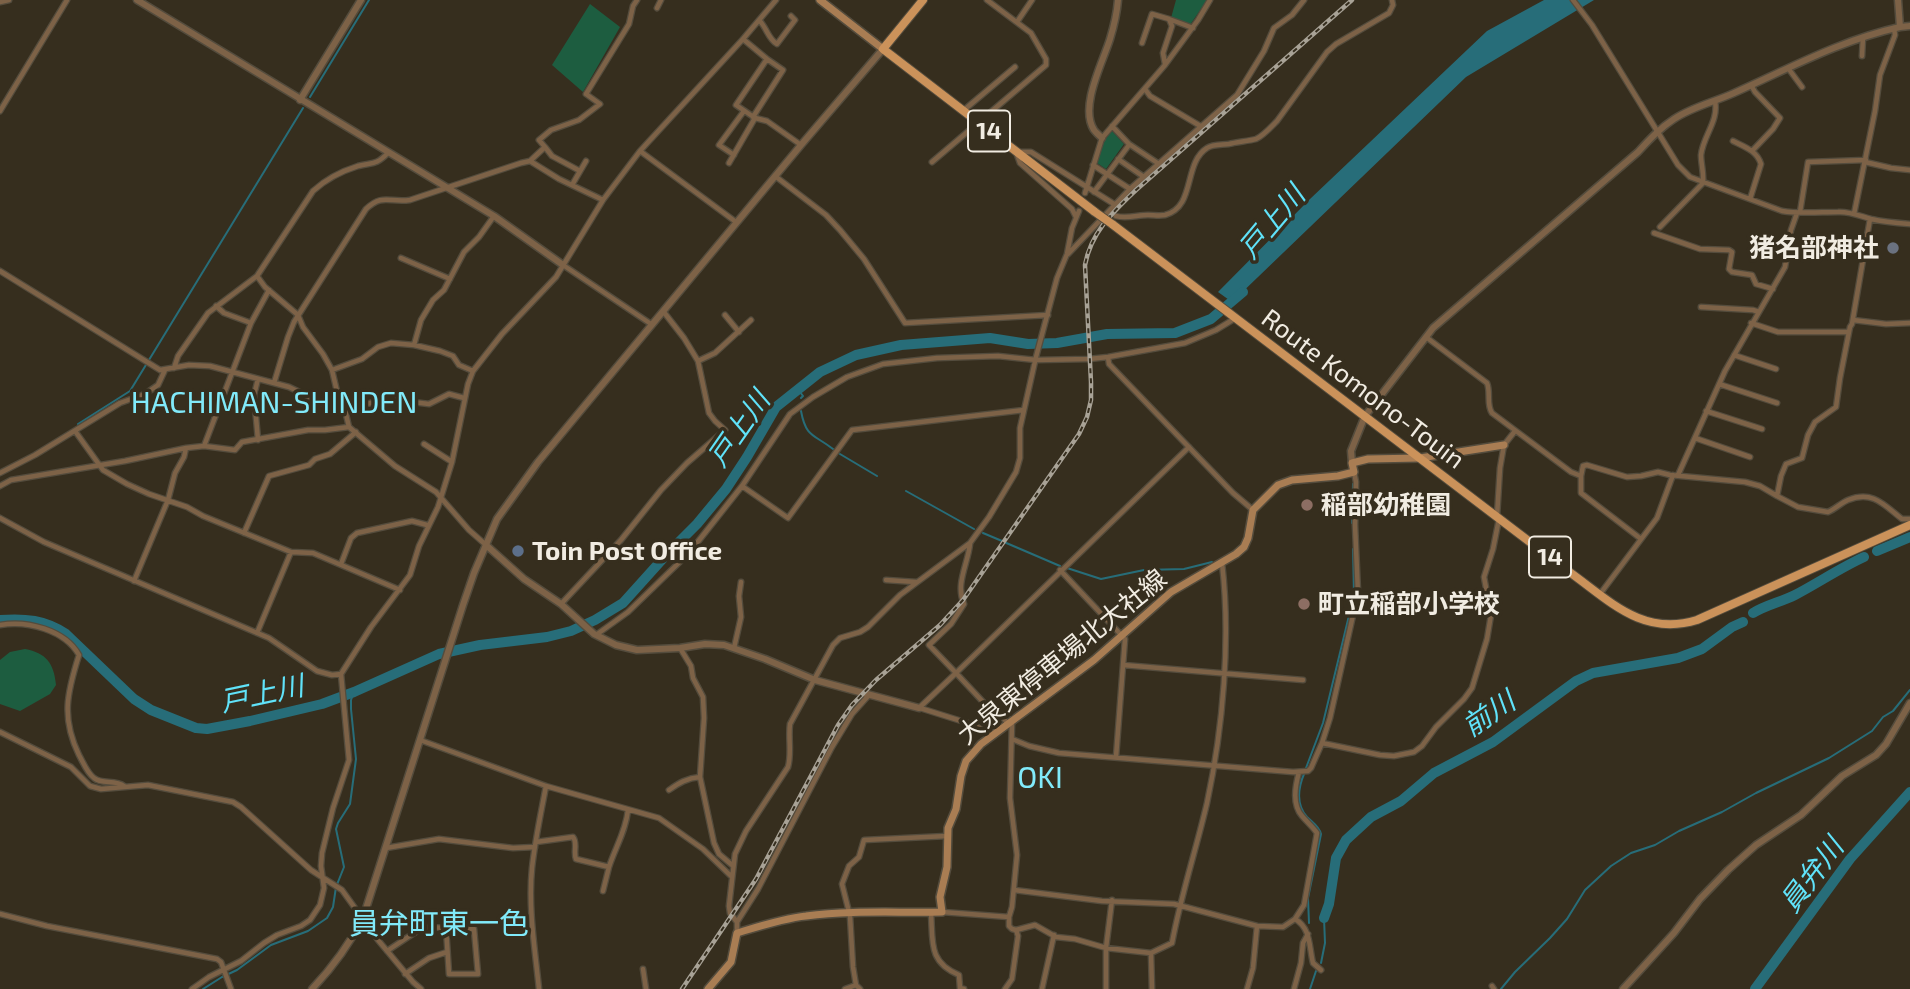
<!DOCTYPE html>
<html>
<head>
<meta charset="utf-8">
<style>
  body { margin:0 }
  canvas { display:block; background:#362e1e }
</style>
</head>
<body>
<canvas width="1910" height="989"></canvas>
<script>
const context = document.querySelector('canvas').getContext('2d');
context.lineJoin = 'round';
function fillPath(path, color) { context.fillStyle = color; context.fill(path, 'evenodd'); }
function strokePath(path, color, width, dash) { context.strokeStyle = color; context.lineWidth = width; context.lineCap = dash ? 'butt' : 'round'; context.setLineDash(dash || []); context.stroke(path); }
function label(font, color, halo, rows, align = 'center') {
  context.font = font + ' "Exo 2","Noto Sans JP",sans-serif'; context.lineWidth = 7; context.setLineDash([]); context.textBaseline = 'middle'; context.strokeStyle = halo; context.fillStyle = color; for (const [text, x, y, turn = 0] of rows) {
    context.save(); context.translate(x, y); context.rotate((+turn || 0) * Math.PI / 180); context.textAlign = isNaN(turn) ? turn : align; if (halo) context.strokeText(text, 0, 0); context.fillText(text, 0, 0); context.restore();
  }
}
const green = new Path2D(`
  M1176,0h31l-17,25 -19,-7z
  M590,4l30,23 -37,65 -31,-27z
  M1112,131l12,13 -18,25 -9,-6 6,-21z
  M25,649c21,4 29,14 31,36l-6,9 -30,17 -20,-7v-44l10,-8z`);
const water = new Path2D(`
  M1544,0h50l-128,77 -234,225 -14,-10 92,-93 177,-168z`);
const stream = new Path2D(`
  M310,97l59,-97
  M797,388l6,8 -2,2
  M801,411c5,27 13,23 32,38
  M78,424l52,-33 173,-283
  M840,454l37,22
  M906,491l68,38
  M1352,523l1,-39
  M983,533l19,8
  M1004,542l56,24
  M1067,568l34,11 43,-9 40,-1 28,-7
  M1306,768l17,-45 31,-128 -1,-46
  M1304,774c-6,14 -8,31 3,43 6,6 12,9 14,17l-13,64 1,25
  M1321,963l4,-20 -1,-25
  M203,989l19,-12 15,-7 34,-25 37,-14 19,-13 6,-11 3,-20 8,-20 -8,-38 2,-6 12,-19 6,-45 -5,-50v-9l3,-8
  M1310,989l6,-18
  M1501,989l14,-17 35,-34 17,-19 18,-29 26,-24 20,-13 24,-8 24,-14 43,-19 34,-19 73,-35 43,-27 11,-14 10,-6 17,-21`);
const river = new Path2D(`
  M1877,551l33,-14
  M1753,613c13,-8 28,-11 42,-18 23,-12 45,-27 69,-38
  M0,620c25,-2 45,0 66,14l68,65 17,11 45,18 11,1 43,-8 72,-17 32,-12 85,-38 41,-9 67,-8 24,-6 24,-11 28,-17 45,-50 29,-29 29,-35 21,-32 29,-50 44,-35 36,-17 45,-10 89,-7 38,6 29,-1 50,-9 68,-1 36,-14 32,-27
  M1324,918l5,-14 7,-46 10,-18 25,-23 30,-16 33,-28 59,-31 83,-61 17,-8 85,-15 24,-9 30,-22 11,-5
  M1755,989l95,-130 60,-67`);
const minor = new Path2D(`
  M1573,0l19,25 86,140 12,12 92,34c18,3 38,1 56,1 11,-1 22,4 33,7 13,3 26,4 39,5
  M0,2l9,-2
  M657,8l4,-8
  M1169,19l24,9
  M759,20c8,8 9,19 18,24l18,-24 -4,-4
  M1017,22l15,-22
  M743,39l24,20 -31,46 19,13 12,3 34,24
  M1142,43l10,-29 17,5 3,7 -9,27 2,11
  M1862,56l1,-19
  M1788,68l14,19
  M1751,85l4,7 25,26 -7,11 -21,22
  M1145,89l5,7 52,31
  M964,110l51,-43
  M0,111l67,-111
  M753,117l30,-47 -16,-11
  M1112,126l17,18 30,20
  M1733,141c12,6 24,10 28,23l-11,35
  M545,147l7,9 28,15
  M640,151l96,71
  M734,155l-15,-10 25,-34
  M1118,159l26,18
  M530,161l29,18 44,21
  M932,162l114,-97v-6l-15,-26 -44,-33
  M1865,162l26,6 19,2
  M729,163l26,-45
  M1093,165l37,24
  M775,176l51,39 14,15 24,29 41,64 143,-8
  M572,185l14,-24
  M1094,192l35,-47
  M1085,193l17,-55 63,-73 33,-45 12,-20
  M1800,212l8,-50 58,-2
  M1854,214l21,-103 5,-36 15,-40 -1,-7
  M1116,216c10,3 22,-1 32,-1 6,0 11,1 17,0 31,-8 18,-52 42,-67 6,-4 15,-3 22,-4 7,-2 20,-3 27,-5 7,-3 15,-12 21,-18l50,-69 9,-8 53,-31 4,-8 -1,-5
  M1076,217l-4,-8 -52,-46 -4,-11h15l83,52
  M1660,227l43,-44c1,-10 -2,-19 -2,-28 2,-19 18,-34 14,-54
  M1654,233l46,16 29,1 3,2 -3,17 3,3 20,3 4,9 17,5
  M1068,254l62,-65 107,-94 27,-44 10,-23 18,-13 12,-15
  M401,258l49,21
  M563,265l88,59
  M0,271l160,99 29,-5 21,1 79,21 33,16 21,4 19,-2 26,-6 41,5 20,-10 15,4
  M257,276l8,11 33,28 5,12 20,27 9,16 7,30 6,10 4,17 46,39 41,26 33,38 17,15
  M216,306l8,7 27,10
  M1701,307l52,3 6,2
  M725,315l14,17
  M1853,320l33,4 24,-1
  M1751,323l27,9h71
  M1426,337l61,46c4,10 -1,21 5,30l79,59 10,4
  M414,345l7,-25 12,-20 11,-10 20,-38 15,-15 15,-21
  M1734,355l42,14
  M1108,357l1,7 124,129 20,17
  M698,361l17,-8 36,-33
  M174,368l4,-12 30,-43 49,-37 56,-85c12,-11 29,-20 45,-25 15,-4 17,0 30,-13
  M332,370l30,-11 16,-12 13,-4 23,2 26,6 13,5 6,9 14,6
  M274,383l14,-46 6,-15 72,-113c17,-16 23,-6 44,-9l111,-37 9,-2 15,-14 -6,-7 12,-10 28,-10 21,-16 -14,-10 43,-70 4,-18 4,-6
  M1719,384l58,19
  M1706,411l56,18
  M75,431l28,39 24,14 22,10 38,13 16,9 88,36 22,1 87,37
  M1695,438l55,19
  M258,440l-4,-45 4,-16
  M424,444l28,18
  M204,446l47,-123 18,-33
  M0,473l35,-18 85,-52 25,-9 13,-9 7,-15
  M1678,475l47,-104 60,-104 6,-37 6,-17
  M0,486l11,-6 114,-19 61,-13 18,-2 31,4 7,-8 66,-12h17l24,-3
  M742,486l46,32 64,-88 172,-20
  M1777,496l21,11 30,5c7,-3 13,-9 20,-12 25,-10 36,5 54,19h8
  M1497,516l3,-48 4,-23 11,-14
  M0,518l44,24 225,96 48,33 15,4 9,-1
  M244,533l25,-57 40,-11 6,-6 15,-5 26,-22
  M1641,539l-60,-46v-17l2,-10 4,-1 40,12 14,-1 17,-4 12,3 75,7 15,4 17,10 4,-20 5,-12 16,-6 6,-23 7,-13 21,-15 4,-29 10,-51 2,-3 18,-105
  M970,544c-2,20 -15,40 -6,60l-13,20 -22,21 27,28 233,-226
  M341,564l10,-26 6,-5 55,-12 15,4
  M1060,570l65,69 -9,118
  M886,580l30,2
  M134,581l34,-81 7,-27 9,-16 2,-9
  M1600,594l57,-76 16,-43
  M561,604l60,-64 40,-50 26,-27 38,-33 -10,-9 -6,-8 -11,-52 -14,-23 -21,-27
  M0,625c27,-5 65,5 79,30 -12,38 -18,63 0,100 4,7 8,18 15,23 8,7 21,1 30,8
  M257,633l34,-81
  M596,635l32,-23 61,-59 53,-67 48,-72 23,-17 34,-20 36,-13 54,-6 61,-2 38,4 53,-1 19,-2 77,-14 31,-13 18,-11
  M680,648l11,18 2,12 10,19 1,21 -4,59 14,66 5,11 13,11
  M734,648l7,-31 -2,-21 2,-14
  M1123,665l180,15
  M919,708l37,-35 29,31 13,7 10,13
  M920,708l54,17 18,11
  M0,732l71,35 19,19 11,3 47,-4 85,17 8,5 70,63 31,20 36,50 35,42 8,7
  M1012,739l17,7 30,7 234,19 15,-1 3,-3 11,-25 8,-25 28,-125 -3,-68 1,-43 -2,-10
  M420,740l126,46 113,32 44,31 29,28
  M1322,743l58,12 14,1 20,-4 8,-6 14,-19 28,-28 8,-11 15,-49 4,-24 -7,-38 9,-28 6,-30
  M669,790c10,-7 18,-12 31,-13
  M536,842l37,-5c5,6 0,15 3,22l33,8c6,-19 17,-36 19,-57
  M386,848l53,-9 74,9 22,-1
  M1014,890l88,11 72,3 83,22 -4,42 -6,21
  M603,891l6,-24
  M942,912l67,5
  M931,913c2,29 -3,49 28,62l1,13 4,1
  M0,914l47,12 170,33 4,3 10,27
  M1295,919l9,-14 13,-72c-4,-6 -10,-11 -15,-17 -10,-12 -7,-29 -3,-44
  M737,922l-7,-9 -1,-7 6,-52 11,-23 42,-64c4,-14 0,-29 2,-43l43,-79 7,-7 20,-6 8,-5 32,-32 70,-52 19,-26 27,-45 4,-14v-30l16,-71 21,-79 10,-24 5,-26 7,-17
  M1257,926l26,1 12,-8c16,9 14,28 18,44l8,7
  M1016,930l19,-5 21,12 19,2 31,9 45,5
  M737,932v-10l21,-33 74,-142 20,-33 17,-19
  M387,951l36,-24 51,2 4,45h-29l-3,-46
  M643,969l3,20
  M405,974l24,-16 18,-6
  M1492,986l2,3
  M192,989l17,-12 32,-16 23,-18 13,-8 24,-9 9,-6 10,-15 4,-17 -3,-22 1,-13 11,-45 16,-48 -8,-86 30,-47 39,-52 9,-29 19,-39 14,-45 16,-78 5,-13 29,-37 54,-57 47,-77 37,-49 103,-112 33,-39
  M539,989c-4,-40 -11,-81 -7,-121 3,-28 9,-55 14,-82
  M845,989l11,-4
  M860,989l-4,-4 -3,-18 -3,-51 -8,-32 7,-18 10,-9 5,-17 83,-4
  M1005,989l7,-10 6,-43 -2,-6 -4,-1 -3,-3v-9l3,-10 5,-52 -7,-57 2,-76
  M1042,989l12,-54
  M1106,989v-41l6,-48
  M1152,989l-1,-36 21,-10c9,-48 24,-93 35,-140 16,-75 24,-164 15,-240
  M1294,989l7,-26 2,-20 5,-9`);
const tertiary = new Path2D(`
  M137,0l357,216 69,49
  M1898,0l2,27 10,-1
  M300,100l61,-100
  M1102,138c-1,-1 -8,-7 -8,-8 -15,-23 9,-68 16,-91 4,-13 7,-26 8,-39
  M1352,463l-1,-12 14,-35 68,-88 205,-176c11,-12 22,-24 36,-33 18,-12 40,-17 60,-26 54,-24 107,-53 166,-66
  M486,545l38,34 37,25 33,30 22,11 21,5 43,-2 25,-4 19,1 41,14 50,21 104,28
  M312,989c21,-22 37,-44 51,-71l100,-313 11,-32 23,-54 41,-57 263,-317 82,-96
  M1623,989l51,-56 26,-34 28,-29 28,-25 45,-30 41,-39 34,-21 10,-11 24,-41`);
const secondary = new Path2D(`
  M820,0l63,49
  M708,989l23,-27 6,-29c20,-6 48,-15 69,-17 45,-6 91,-3 136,-4l-2,-15 7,-30 1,-39 8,-19 5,-33 5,-15 15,-17 113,-84 77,-68 65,-38 8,-7 4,-9 5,-28 25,-25 14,-5 46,-4 16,-4 -2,-9 16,-4 52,-1 84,-13`);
const primary = new Path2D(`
  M923,0l-40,49 212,163
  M1112,224l456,347c41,29 74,66 129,49l213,-95`);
const rail = new Path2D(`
  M682,989l74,-110 82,-154 14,-20 24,-25 64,-55 23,-25 116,-166 8,-17 4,-17v-18l-6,-117c6,-33 28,-53 51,-75l216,-190`);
const primaryBridge = new Path2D(`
  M1095,212l17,12`);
const markers = [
  [1893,248,7,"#6b7280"],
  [1307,505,7,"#8d6e63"],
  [518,551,7,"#5c6f8a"],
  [1304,604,7,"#8d6e63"]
];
const shields = [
  [989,131,42],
  [1550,557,42]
];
const shieldNames = [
  ["14",989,131],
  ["14",1550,557]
];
const poiNames = [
  ["猪名部神社",1879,248,"right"],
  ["稲部幼稚園",1321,505],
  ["Toin Post Office",532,551],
  ["町立稲部小学校",1318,604]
];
const streetNames = [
  ["Route Komono-Touin",1363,389,37],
  ["大泉東停車場北大社線",1062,657,-39]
];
const waterNames = [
  ["戸上川",1272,222,-50],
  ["戸上川",739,429,-55],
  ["戸上川",262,694,-12],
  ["前川",1489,714,-34],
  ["員弁川",1812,875,-53]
];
const quarterNames = [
  ["HACHIMAN-SHINDEN",274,403],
  ["OKI",1040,778],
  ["員弁町東一色",439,924]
];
fillPath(green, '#1d5d40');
fillPath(water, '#276d79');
strokePath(stream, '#276d79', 2);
strokePath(river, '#276d79', 10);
strokePath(minor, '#544c3d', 7);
strokePath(tertiary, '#544c3d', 9);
strokePath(secondary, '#544c3d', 10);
strokePath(primary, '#544c3d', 10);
strokePath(minor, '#7d6247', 4.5);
strokePath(tertiary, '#7d6247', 6);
strokePath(secondary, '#a97d53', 7);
strokePath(primary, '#cb925a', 8);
strokePath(rail, '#a8a296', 4.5);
strokePath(rail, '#362e1e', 2, [5]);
strokePath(primaryBridge, '#544c3d', 10, []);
strokePath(primaryBridge, '#cb925a', 8);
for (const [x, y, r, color] of markers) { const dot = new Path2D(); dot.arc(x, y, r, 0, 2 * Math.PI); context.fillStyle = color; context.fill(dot); strokePath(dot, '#362e1e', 2.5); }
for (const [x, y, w] of shields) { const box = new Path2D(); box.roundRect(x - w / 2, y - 20.5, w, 41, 5); context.fillStyle = '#362e1e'; context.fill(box); strokePath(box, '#f1ece2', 2); }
label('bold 24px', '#f1ece2', null, shieldNames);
label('bold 26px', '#f1ece2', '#362e1e', poiNames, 'left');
label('26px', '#f1ece2', '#362e1e', streetNames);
label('italic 28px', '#60e3fa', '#362e1e', waterNames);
label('30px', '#81eafa', '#362e1e', quarterNames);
</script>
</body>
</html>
